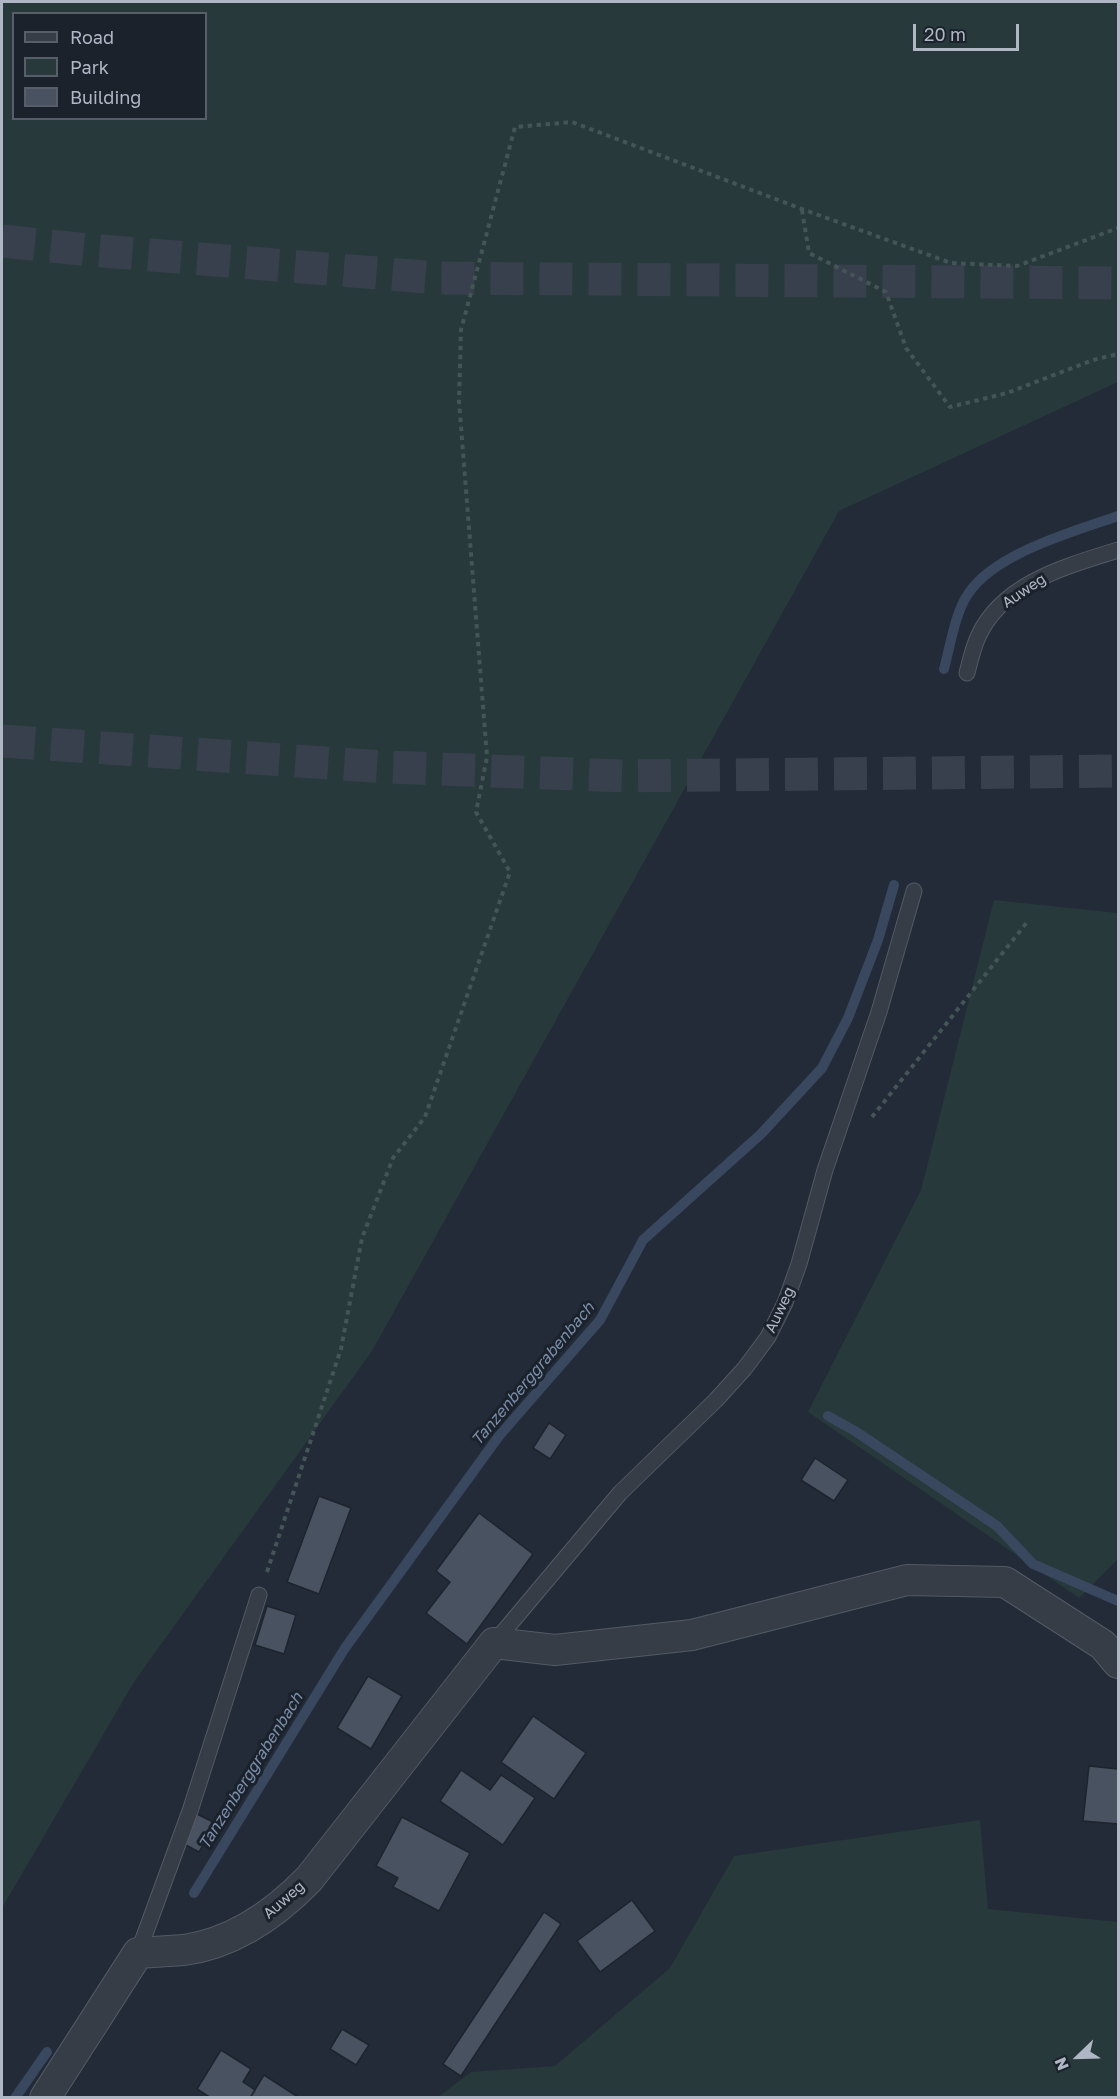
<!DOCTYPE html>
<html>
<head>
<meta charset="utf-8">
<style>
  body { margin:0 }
  #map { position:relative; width:1120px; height:2099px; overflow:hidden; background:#222b37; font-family:"Golos Text",sans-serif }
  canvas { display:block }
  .frame { position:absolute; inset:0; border:3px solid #b0b7c4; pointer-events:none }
  .legend { position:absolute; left:12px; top:12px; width:195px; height:108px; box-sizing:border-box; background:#1b222c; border:2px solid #575e69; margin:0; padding:8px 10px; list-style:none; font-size:18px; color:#b0b7c4 }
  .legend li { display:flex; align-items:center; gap:12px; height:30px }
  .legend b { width:30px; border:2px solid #575e69 }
  .north { position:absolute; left:1048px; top:2027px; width:60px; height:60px; -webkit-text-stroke:4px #1b222c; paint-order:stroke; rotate:247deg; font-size:16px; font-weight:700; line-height:24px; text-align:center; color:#b0b7c4 }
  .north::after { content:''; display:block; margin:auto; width:21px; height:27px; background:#b0b7c4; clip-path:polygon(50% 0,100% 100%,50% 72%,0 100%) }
  .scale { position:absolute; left:913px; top:24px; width:106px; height:27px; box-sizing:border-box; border:3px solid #b0b7c4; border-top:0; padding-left:8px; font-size:18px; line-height:21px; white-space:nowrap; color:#b0b7c4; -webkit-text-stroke:4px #1b222c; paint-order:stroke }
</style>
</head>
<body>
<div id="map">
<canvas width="1120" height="2099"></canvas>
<div class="frame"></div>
<ul class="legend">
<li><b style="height:8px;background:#363d47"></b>Road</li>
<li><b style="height:16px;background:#27393a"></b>Park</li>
<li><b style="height:16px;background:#495260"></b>Building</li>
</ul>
<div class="north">N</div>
<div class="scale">20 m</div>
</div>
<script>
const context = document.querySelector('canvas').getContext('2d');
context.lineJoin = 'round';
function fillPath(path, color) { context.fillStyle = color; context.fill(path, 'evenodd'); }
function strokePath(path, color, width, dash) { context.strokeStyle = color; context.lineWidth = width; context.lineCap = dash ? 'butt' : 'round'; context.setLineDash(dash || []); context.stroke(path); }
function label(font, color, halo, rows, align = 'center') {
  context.font = font + ' "Golos Text",sans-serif'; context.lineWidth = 6; context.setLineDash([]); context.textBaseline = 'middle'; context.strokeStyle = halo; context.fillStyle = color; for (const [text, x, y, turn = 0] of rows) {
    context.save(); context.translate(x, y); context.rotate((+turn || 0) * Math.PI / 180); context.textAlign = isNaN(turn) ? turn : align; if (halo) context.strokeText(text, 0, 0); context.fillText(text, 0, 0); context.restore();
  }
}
const green = new Path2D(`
  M2,2h1116v380l-279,129 -467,840 -238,331 -132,226zM14,14h192v104h-192z
  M994,900l124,13v646l-39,39 -271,-186 113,-222z
  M980,1820l8,89 130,13v175h-680l33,-25 84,-6 115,-98 64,-112z`);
const stream = new Path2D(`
  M944,669c6,-22 11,-56 24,-75 27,-41 105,-62 150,-78
  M828,1416l27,15 142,95 36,38 85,37
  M194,1893l151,-245 154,-212 101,-116 43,-80 118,-106 61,-66 26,-50 30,-78 16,-55
  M15,2098l32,-46`);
const building = new Path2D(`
  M549,1423l17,12 -16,24 -17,-11z
  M815,1458l33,22 -14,21 -33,-21z
  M319,1496l32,12 -32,86 -32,-12z
  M479,1513l54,41 -66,90 -41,-31 24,-31 -14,-11z
  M267,1606l29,9 -12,39 -29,-9z
  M368,1676l34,20 -31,53 -34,-21z
  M533,1716l53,37 -32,46 -53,-37z
  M1089,1766l29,3v55l-35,-3z
  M461,1770l29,20 11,-15 34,23 -32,47 -63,-44z
  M197,1814l18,9 -16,29 -17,-9z
  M402,1817l68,36 -31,58 -46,-24 5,-9 -22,-12z
  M632,1900l23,31 -55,41 -23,-31z
  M544,1912l17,12 -100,152 -18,-12z
  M342,2029l27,16 -13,20 -26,-16z
  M221,2050l30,19 -8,13 12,8 -5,8h-39l-14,-9z
  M264,2075l34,22v1h-48z`);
const motorwayTunnel = new Path2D(`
  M2,241l88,9 348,28 680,5
  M2,741l384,26 239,9 493,-5`);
const path = new Path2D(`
  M802,210l7,43 77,39 20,56 44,59 57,-14 86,-33 25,-6
  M872,1117l156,-196
  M267,1572l74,-223 21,-111 31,-80 32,-41 85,-245 -34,-60 11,-55 -28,-356 2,-71 54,-203 57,-5 230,87 149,54 66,3 101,-38`);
const service = new Path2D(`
  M967,673c3,-12 6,-25 11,-36 24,-54 89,-71 140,-87
  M494,1643l126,-150 96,-93 29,-32 23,-31 17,-34 14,-39 26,-94 54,-158 35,-121
  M138,1953l52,-142 69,-216`);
const minor = new Path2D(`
  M45,2098l93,-145c15,-1 30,-2 46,-3 50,-7 91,-36 125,-71l185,-236 61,7 137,-15 215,-55 98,2 98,63 15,18`);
const streetNames = [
  ["Auweg",1024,591,-34],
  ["Auweg",780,1310,-65],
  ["Auweg",284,1900,-41]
];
const waterNames = [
  ["Tanzenberggrabenbach",533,1374,-50],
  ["Tanzenberggrabenbach",251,1771,-58]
];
fillPath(green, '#27393a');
strokePath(stream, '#39485f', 10);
fillPath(building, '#495260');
strokePath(building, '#1d242e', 1.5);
strokePath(motorwayTunnel, '#37404c', 33, [33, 16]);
strokePath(service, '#535a65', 17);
strokePath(minor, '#535a65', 32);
strokePath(path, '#445457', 4, [4.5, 4.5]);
strokePath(service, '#363d47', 15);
strokePath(minor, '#363d47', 30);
label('15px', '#b0b7c4', '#1b222c', streetNames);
label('italic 16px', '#7b8eaa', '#1b222c', waterNames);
</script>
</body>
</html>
